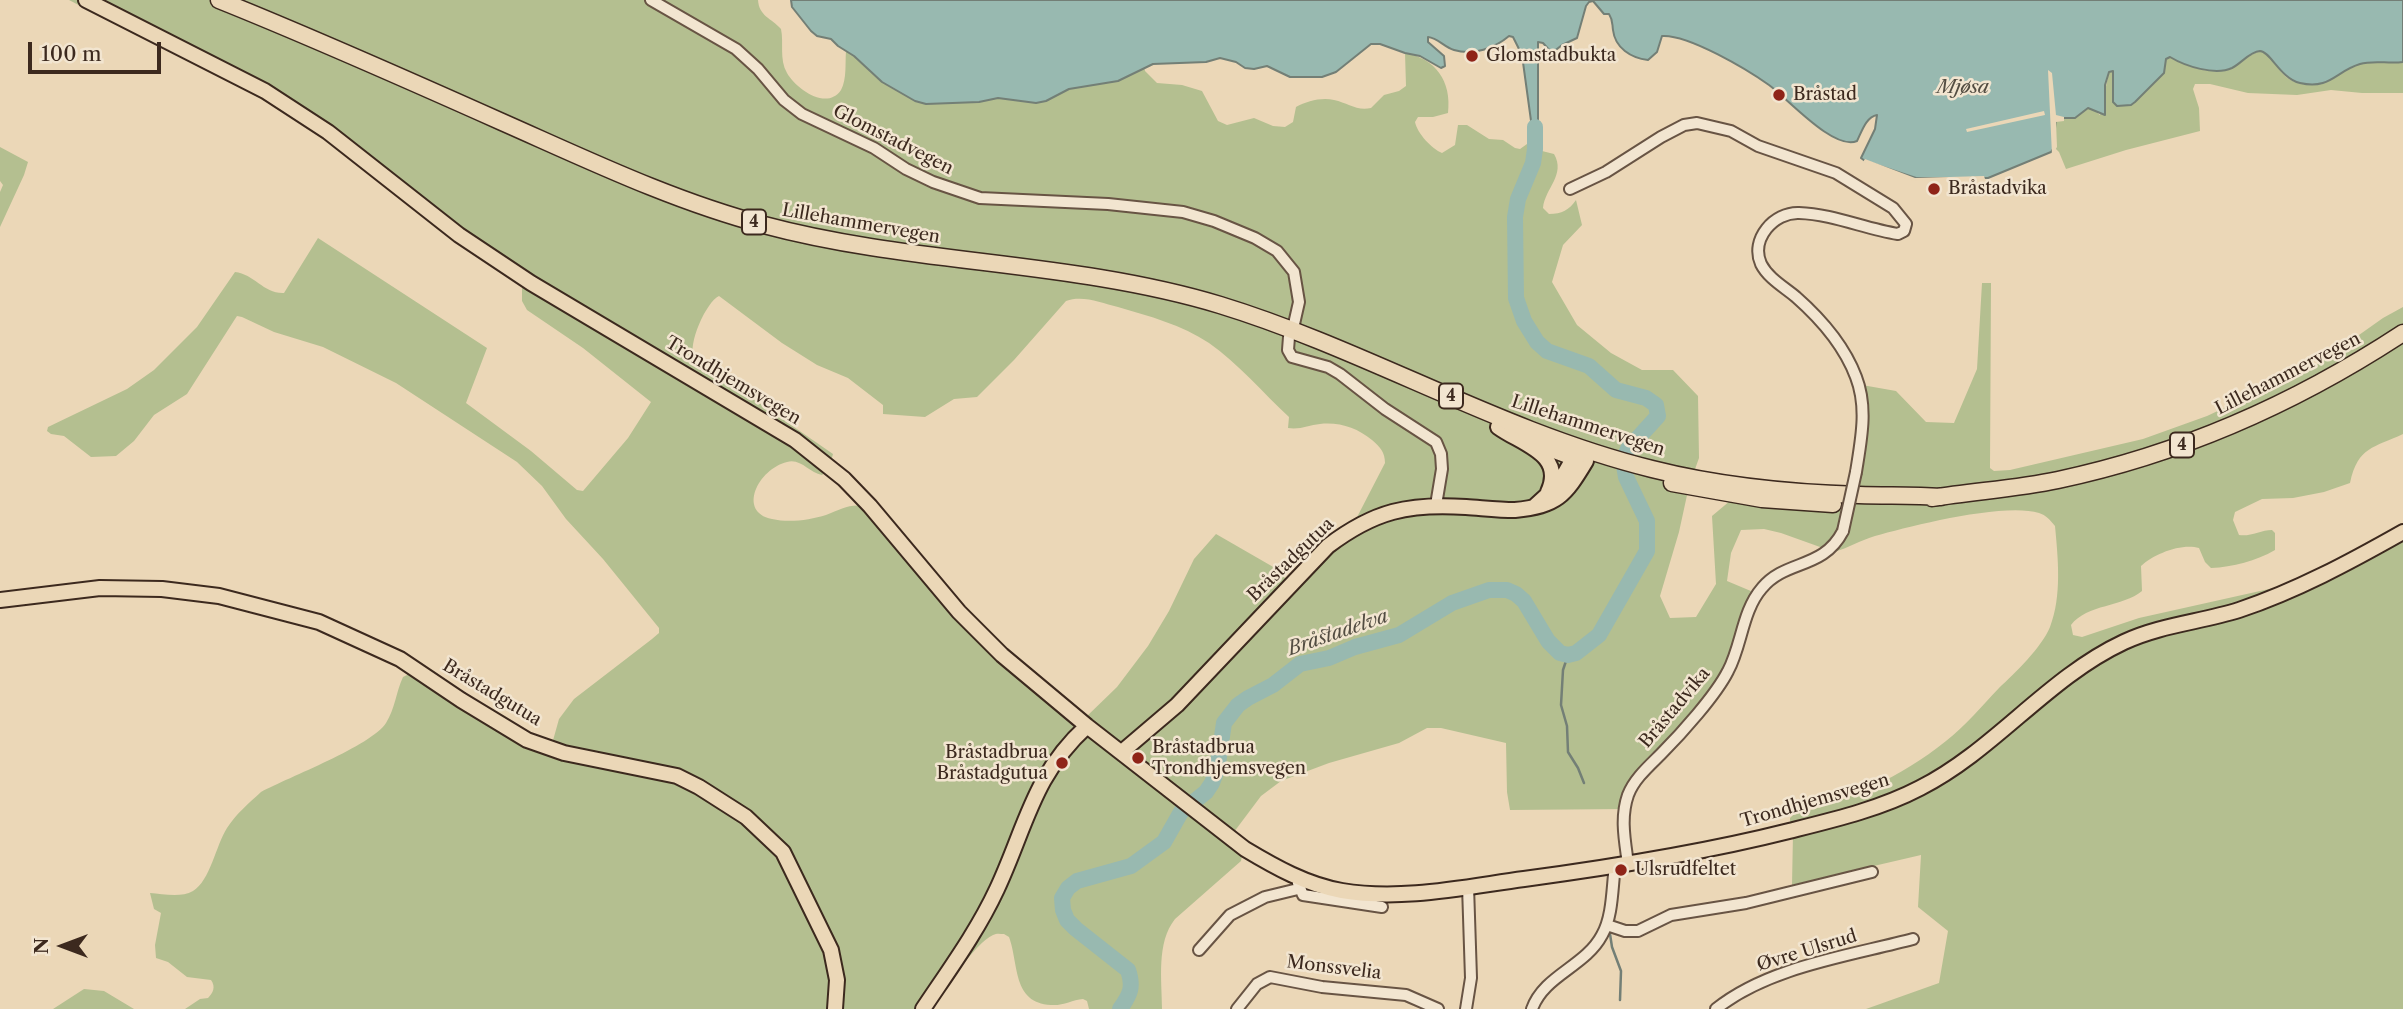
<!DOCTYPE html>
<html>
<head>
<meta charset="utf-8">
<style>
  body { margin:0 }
  #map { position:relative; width:2403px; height:1009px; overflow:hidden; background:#ebd7b7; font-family:"Libre Caslon Text",serif }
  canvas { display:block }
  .north { position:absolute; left:28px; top:911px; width:70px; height:70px; -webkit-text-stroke:5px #f2e5d0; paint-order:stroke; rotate:270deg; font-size:19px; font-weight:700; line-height:28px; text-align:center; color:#3c291e }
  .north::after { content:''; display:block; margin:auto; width:24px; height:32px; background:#3c291e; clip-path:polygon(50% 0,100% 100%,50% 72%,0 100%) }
  .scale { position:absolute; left:28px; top:42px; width:133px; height:32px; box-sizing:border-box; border:4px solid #3c291e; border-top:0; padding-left:9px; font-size:21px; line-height:24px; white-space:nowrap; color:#3c291e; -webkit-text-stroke:5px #f2e5d0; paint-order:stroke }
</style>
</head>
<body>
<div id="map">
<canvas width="2403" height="1009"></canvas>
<div class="north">N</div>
<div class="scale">100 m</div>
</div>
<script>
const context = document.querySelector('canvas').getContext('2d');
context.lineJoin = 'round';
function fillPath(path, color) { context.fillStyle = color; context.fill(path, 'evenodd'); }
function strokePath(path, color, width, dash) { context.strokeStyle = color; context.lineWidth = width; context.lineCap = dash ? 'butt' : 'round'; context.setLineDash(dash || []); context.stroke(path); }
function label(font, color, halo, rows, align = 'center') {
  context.font = font + ' "Libre Caslon Text",serif'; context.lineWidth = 5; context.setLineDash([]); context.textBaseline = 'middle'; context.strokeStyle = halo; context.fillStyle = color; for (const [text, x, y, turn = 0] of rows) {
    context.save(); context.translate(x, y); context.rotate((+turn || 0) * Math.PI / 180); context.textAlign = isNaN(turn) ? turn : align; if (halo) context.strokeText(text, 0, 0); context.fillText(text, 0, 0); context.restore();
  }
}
const green = new Path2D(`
  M69,0h689c1,16 13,18 23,29 3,14 -2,30 6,44 9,16 40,38 54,17 6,-11 4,-27 5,-39l8,5 28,26 33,19 11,3 53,-2 19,-4 38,5 10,-2 23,-12 49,-8 26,-14 1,4 12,12 25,2 20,6 16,30 9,4 27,-7 19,8 12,1 8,-5 3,-15c11,-6 26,-10 38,-7 14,3 22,11 37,8l13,-13 15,-4 7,-5 -1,-33c30,5 47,28 43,60l-15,4h-15l-3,5c2,11 17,27 27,31l13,-8 3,-20h9l22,14 14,1 12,8 5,1 7,-5 5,-16 6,-1 4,24 12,3c12,21 -9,34 -11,54l6,6c13,0 20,-4 27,-14l6,25 -19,20 -11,37 25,43 34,28 31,17h31l25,26 1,62 -10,28 -10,46 -19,64 10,22 26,-1 20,-33 -4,-68 25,-21 111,4 14,-114 34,6 30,31 28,1 23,-54 5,-86h9l-1,185 4,3 16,-1 133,-31 64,-23 111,-52 65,-46 20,-11v127c-29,14 -45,12 -53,49l-26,9 -31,6 -31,1 -27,13 -2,8 6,15c11,2 22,-5 33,-5l3,3v17c-19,11 -42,17 -64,18l-6,-6 -6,-14c-18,-5 -45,6 -58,18l1,25c-19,16 -55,13 -71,34l2,10 9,2 57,-19 139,-31 37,-15 55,-29 2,-4 31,-11v481h-537l73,-26 9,-52 -30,-24 3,-52 -129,30 1,-51 -3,-7v-9l3,-3c56,-15 107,-37 153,-74 19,-15 36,-35 53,-53 16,-15 43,-41 51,-61 12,-31 8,-69 5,-101 -5,-6 -9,-11 -16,-13 -34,-11 -129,13 -164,23 -14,4 -27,12 -41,16l-53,-19 -17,-4 -23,1 -10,23 -4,28 31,13 -28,77 -88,99 -16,39 -116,1 -3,-18 -1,-49 -65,-15h-14l-28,15 -70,20 -48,18 -20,15 -30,40 11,19 -1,6 -66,58c-19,24 -13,61 -13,90h-73l-2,-8 -4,-2c-11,1 -20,7 -32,6 -39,-2 -32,-41 -42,-68l-5,-3c-4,0 -7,-1 -11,1 -18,8 -50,57 -62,74h-746l15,-10 8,-1c5,-5 8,-11 3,-18l-24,-3 -19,-15 -12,-4 -1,-13 6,-32 -7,-4 -4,-16c13,1 31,5 43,-2 17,-10 23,-46 34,-63 9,-14 22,-25 34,-36 28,-15 110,-46 125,-69 9,-14 10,-31 17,-46l4,-2 10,1 92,55 43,13 7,-25 15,-20 78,-60 7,-6v-5l-56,-69 -37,-40 -24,-33 -25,-24 -121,-79 -73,-36 -49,-15 -32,-15 -5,-1 -2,3 -48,75 -33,21 -20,26 -18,15 -25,1 -27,-21 -13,-2 -4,-3 1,-4 79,-38 27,-19 43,-43 38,-55c19,2 29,22 49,21l34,-55 169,110 -21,55 65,48 46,39 6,1 45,-53 23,-36 -68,-54 -56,-38 -5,-9v-19l-213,-157 -132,-72 -45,-20zM719,296l63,47 35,22 31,13 35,27v9l42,3 29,-18 23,-2 37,-37 52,-59c17,-6 35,2 52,6 31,9 64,18 91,36 29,20 54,50 80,74l-1,11c12,2 21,-3 32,-4 20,-2 37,4 52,16 8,7 13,12 13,23l-31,60 -63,55 -5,1 -11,-11 -59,-34 -22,25 -25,52 -21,35 -31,41 -33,32 -123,-107 -98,-106c-14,-2 -23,4 -37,9 -16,5 -37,8 -54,4 -35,-7 -14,-50 15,-57 14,-4 22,11 35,13l7,-7 4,-14 -139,-96c-7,-13 12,-56 25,-62z
  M2262,51c13,5 16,24 31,30 29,12 42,-9 66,-17 13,-4 30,0 44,-2v31h-41l-31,-3 -34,5 -49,-2 -38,-9h-15l-2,5 6,19 1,23 -74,19 -60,19 -7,-17 -6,-6 3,-28 23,-3 9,-7 5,1 7,6 9,-43 4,-1 1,6 21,25c12,-13 31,-24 31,-43l5,-2c15,10 42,19 61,11 11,-5 17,-15 30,-17z
  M0,147l28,15 -4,13 -24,52v-35l3,-7 -3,-4z
  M84,989l20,2 30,18h-81z`);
const water = new Path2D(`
  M791,0h1612v62c-14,2 -30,-2 -43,2 -24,7 -30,26 -60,19 -19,-4 -30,-32 -40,-32 -11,1 -18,12 -28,17 -17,8 -47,-2 -62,-11l-4,2 -2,14 -29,29 -4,3 -14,1 -4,-4v-31l-4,1 -4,13v30l-17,-7 -13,10h-19l-3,31 -2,3 -63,26h-72l-51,-17 -4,-3 14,-29 2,-14c-11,2 -15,16 -20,26 -23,10 -69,-42 -88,-56 -21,-15 -81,-51 -107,-49l-5,16 -9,8c-17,-2 -33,-12 -35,-30 -1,-7 0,-10 -4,-16h-5l-11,-13 -4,1 -3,4 -9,32 -15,7 -10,8 -9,-10 -5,-1v85l-6,1 -10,-73 -9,-18 -4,-1c-14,12 -36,20 -55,14 -10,-3 -16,-12 -26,-13v5l16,14 1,10 -4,2 -21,-12 -15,-3 -25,-9h-9l-35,28 -14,5h-32l-23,-11 -13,3 -9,-1 -9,-6 -16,-4 -14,4 -53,2 -35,17 -49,8 -23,12 -10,2 -38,-5 -19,4 -53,2 -11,-3 -33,-19 -28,-26 -16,-10 -7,-7 -14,-3 -6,-5 -19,-24z`);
const pier = new Path2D(`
  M2048,70l4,3 4,42 8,2v4l-8,1 1,25 -5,8z
  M2044,111l1,4 -78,17 -1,-3z
  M1865,159l50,19 69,-2 1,3 -73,2 -49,-19z`);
const stream = new Path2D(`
  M1568,655l-5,15 -2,35 6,21 1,26 10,16 6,15
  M1610,934l2,13 9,24 -1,29`);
const river = new Path2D(`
  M1120,1009c10,-14 14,-22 8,-39l-52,-41 -9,-9 -4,-10 -1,-12 6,-10 9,-7 54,-15 33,-24 17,-30 25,-20 6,-9 5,-13 7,-47 14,-18 10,-7 25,-13 27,-21 29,-6 26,-11 44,-12 53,-32 37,-13h18l9,4 8,7 24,40 12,12 8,2 8,-2 23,-18 48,-84v-30l-21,-44 -3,-17 5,-11 30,-33 -2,-11 -10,-7 -30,-8 -27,-24 -42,-15 -10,-9 -13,-21 -8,-23 -1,-81 3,-18 15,-36 2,-14v-22`);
const minor = new Path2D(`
  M651,0l85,49 22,20 26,31 18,14 72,34 32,21 27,13 47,16 128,6 75,8 31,9 41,17 22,13 17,21 5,30 -5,22
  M1570,189l36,-17 55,-35 23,-12 13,-2 34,8 27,15 78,27 57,35 13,16 -2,7 -6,3c-33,-5 -65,-20 -99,-21 -25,-1 -49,26 -38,51 7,14 23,23 35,33 25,22 48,48 60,80 12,31 5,63 0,95
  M1289,337l-1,13 4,7 36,10 12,7 45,35 51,33 5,12 1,15 -6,36
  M1628,864c-3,-23 -8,-46 0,-69 6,-16 21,-29 33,-41 20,-20 55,-59 67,-83 14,-26 14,-60 34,-83 24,-29 61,-18 81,-57
  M1298,883l5,12 79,12
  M1607,925l18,6h13l33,-16 75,-12 126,-31
  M1199,950l31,-35 35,-18 33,-8
  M1237,1009l20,-25 13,-7 52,10 84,8 32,14
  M1466,1009l5,-31 -3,-92
  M1532,1009c12,-34 53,-42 70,-74 11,-19 10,-48 13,-69
  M1716,1009c52,-42 133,-53 197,-70`);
const major = new Path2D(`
  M86,0l179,91 63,41 131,103 72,48 264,157 49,39 26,27 89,106 43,43 85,71 158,123c30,18 62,36 97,42 60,10 123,-4 182,-12 89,-12 178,-26 265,-48 44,-11 91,-22 131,-43 75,-38 127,-110 204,-146 36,-17 77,-20 115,-32 57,-19 111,-48 164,-78
  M1498,427c23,17 68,27 50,65
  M0,600l100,-12 62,1 57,7 100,26 81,37 61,41 66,40 37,13 113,23 22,11 47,30 37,35 48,98 6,30 -2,29
  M1123,751l54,-46 151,-159c46,-35 81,-43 138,-39 16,1 32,3 49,3 42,-4 50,-14 71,-49l-3,-12 -9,8 -16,28 -23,21
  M923,1009c26,-39 54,-77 74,-120 29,-62 36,-114 90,-163`);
const highway = new Path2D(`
  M219,0c95,38 189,80 283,122 86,38 171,79 262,103 149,40 307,35 456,80 147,45 282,127 432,164 67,17 139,24 207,26 28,1 54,0 82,2
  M1525,439l51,19
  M1672,483l90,16 71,5
  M1932,498c42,-7 84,-9 126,-18 123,-26 240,-78 345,-147`);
const minorBridge = new Path2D(`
  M1843,531l13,-59`);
const markers = [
  [1472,56,7,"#8f2418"],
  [1779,95,7,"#8f2418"],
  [1934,189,7,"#8f2418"],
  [1138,758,7,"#8f2418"],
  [1062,763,7,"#8f2418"],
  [1621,870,7,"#8f2418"]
];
const shields = [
  [754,222,24],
  [1451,396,24],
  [2182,445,24]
];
const shieldNames = [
  ["4",754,222],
  ["4",1451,396],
  ["4",2182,445]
];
const poiNames = [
  ["Glomstadbukta",1486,56],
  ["Bråstad",1793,95],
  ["Bråstadvika",1948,189],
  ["Bråstadbrua",1152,748],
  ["Trondhjemsvegen",1152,769],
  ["Bråstadbrua",1048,753,"right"],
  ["Bråstadgutua",1048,774,"right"],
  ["Ulsrudfeltet",1635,870]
];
const streetNames = [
  ["Glomstadvegen",893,140,27],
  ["Lillehammervegen",861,224,10],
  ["Lillehammervegen",2288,374,-27],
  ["Trondhjemsvegen",733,381,31],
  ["Lillehammervegen",1588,426,18],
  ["Bråstadgutua",1291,560,-44],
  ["Bråstadgutua",492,693,31],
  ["Bråstadvika",1675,708,-50],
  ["Trondhjemsvegen",1815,801,-16],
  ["Øvre Ulsrud",1807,951,-17],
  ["Monssvelia",1334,968,7]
];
const waterNames = [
  ["Mjøsa",1963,88],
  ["Bråstadelva",1338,633,-19]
];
fillPath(green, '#b4bf90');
fillPath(water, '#98b9b0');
strokePath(water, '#737f76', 2);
fillPath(pier, '#ebd7b7');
strokePath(stream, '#737f76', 2.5);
strokePath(river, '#98b9b0', 16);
strokePath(minor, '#685444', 14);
strokePath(major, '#3c291e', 18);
strokePath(highway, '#3c291e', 19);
strokePath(minor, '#f2e5d0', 10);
strokePath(major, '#ebd7b7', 14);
strokePath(highway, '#ebd7b7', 16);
strokePath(minorBridge, '#685444', 14, []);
strokePath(minorBridge, '#f2e5d0', 10);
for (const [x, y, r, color] of markers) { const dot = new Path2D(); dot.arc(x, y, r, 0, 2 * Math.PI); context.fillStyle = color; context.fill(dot); strokePath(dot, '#f2e5d0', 2.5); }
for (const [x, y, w] of shields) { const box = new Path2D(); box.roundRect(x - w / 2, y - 12.5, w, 25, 5); context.fillStyle = '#f2e5d0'; context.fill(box); strokePath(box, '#3c291e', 2); }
label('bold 16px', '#3c291e', null, shieldNames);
label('18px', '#3c291e', '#f2e5d0', poiNames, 'left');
label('18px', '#3c291e', '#f2e5d0', streetNames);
label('italic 19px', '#534d42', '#f2e5d0', waterNames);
</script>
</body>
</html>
